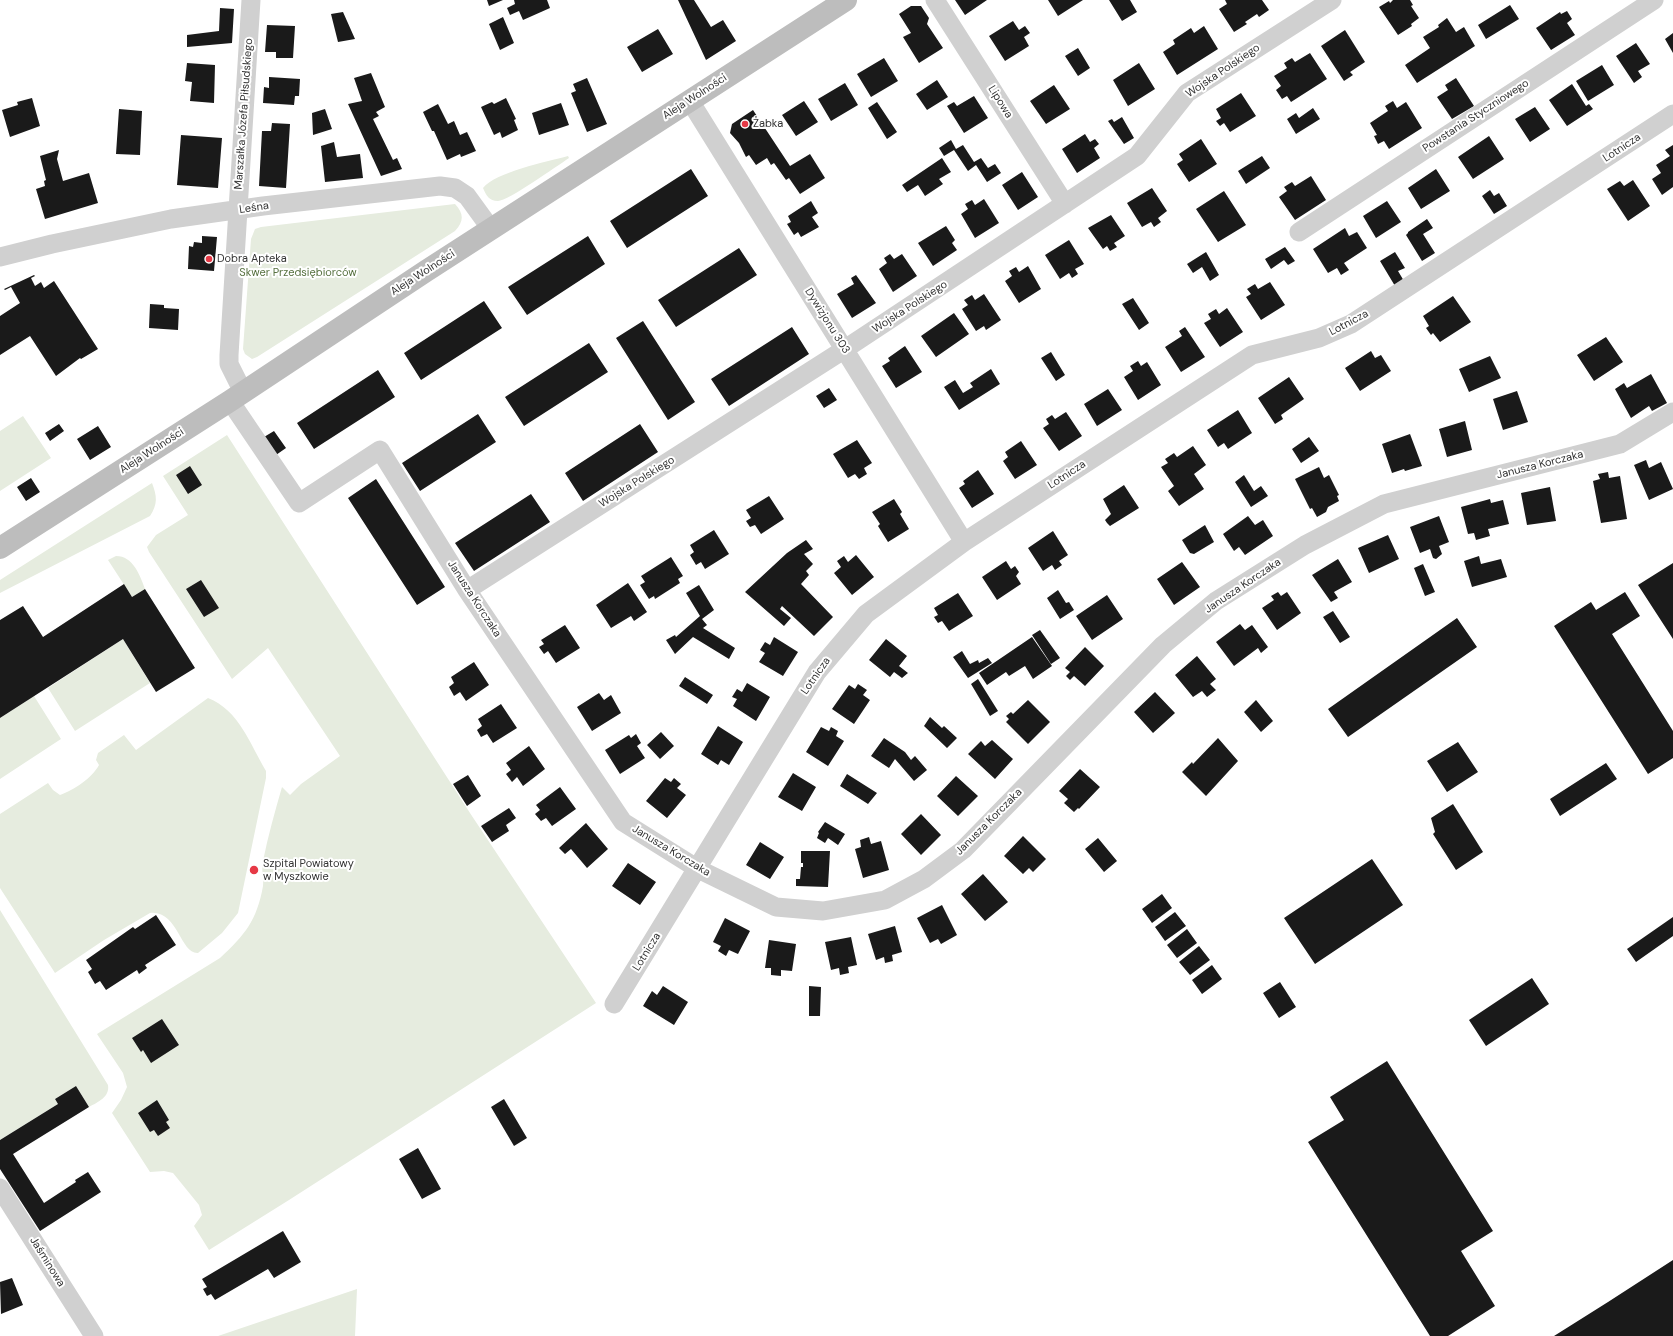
<!DOCTYPE html>
<html>
<head>
<meta charset="utf-8">
<style>
  body { margin:0 }
  canvas { display:block; background:#fff }
</style>
</head>
<body>
<canvas width="1673" height="1336"></canvas>
<script>
const context = document.querySelector('canvas').getContext('2d');
context.lineJoin = 'round';
function fillPath(path, color) { context.fillStyle = color; context.fill(path, 'evenodd'); }
function strokePath(path, color, width, dash) { context.strokeStyle = color; context.lineWidth = width; context.lineCap = dash ? 'butt' : 'round'; context.setLineDash(dash || []); context.stroke(path); }
function label(font, color, halo, rows, align = 'center') {
  context.font = font + ' "DM Sans",sans-serif'; context.lineWidth = 4; context.setLineDash([]); context.textBaseline = 'middle'; context.strokeStyle = halo; context.fillStyle = color; for (const [text, x, y, turn = 0] of rows) {
    context.save(); context.translate(x, y); context.rotate((+turn || 0) * Math.PI / 180); context.textAlign = isNaN(turn) ? turn : align; if (halo) context.strokeText(text, 0, 0); context.fillText(text, 0, 0); context.restore();
  }
}
const green = new Path2D(`
  M568,156l1,2c-12,8 -61,43 -71,43 -9,0 -12,-6 -15,-13 13,-16 63,-26 85,-32z
  M455,204c9,10 9,17 0,27l-198,126 -5,2 -7,-5 -2,-5 8,-110 4,-10 6,-2z
  M23,416l28,42 -51,33v-60z
  M227,435l243,378 126,190 -307,197 -80,50 -15,-24 8,-11 -3,-10 -26,-32 -9,-2 -14,1 -38,-59 9,-13 6,-13 -4,-14 -26,-39 123,-76c25,-23 37,-38 43,-72 1,-8 -2,-17 0,-25 5,-25 12,-50 19,-74l8,8 11,-11 39,-28 -72,-108 -36,31 -83,-127 -2,-5 9,-12 32,-20 -25,-39z
  M152,483c5,13 6,21 -2,33l-150,77v-13z
  M116,556c17,0 24,19 29,33l-13,8 -24,-37z
  M123,639l27,44 -75,48 -27,-43z
  M34,696l27,43 -61,40v-61z
  M208,698c31,12 42,46 58,73v7l-28,135 -16,20 -24,20c-18,1 -20,-43 -48,-40l-46,27 -49,33 -55,-85v-74l48,-31 5,7 7,5c14,-5 32,-17 39,-30l-3,-5 2,-7 26,-18 12,15z
  M0,910l108,175c2,12 -10,17 -19,22l-13,-21 -21,13 3,5 -58,36z
  M357,1289l-2,47h-137z`);
const building = new Path2D(`
  M487,0h16l-14,6z
  M514,0h33l3,8 -27,12 -4,-9 -9,4 -3,-7 8,-4z
  M678,0h16l17,27 12,-7 13,21 -30,19z
  M955,0h32l-22,15z
  M1048,0h35l-25,16z
  M1109,0h21l7,12 -15,9z
  M1225,0h37l7,10 -10,7 -2,-3 -12,8 2,2 -13,8 -15,-23 8,-5z
  M1393,0h17l3,5 -2,1 8,12 -8,6 1,2 -14,9 -19,-28 10,-6 1,2z
  M1510,5l9,14 -33,20 -8,-14z
  M911,6h10l8,12 -2,6 16,24 -24,15 -16,-26 8,-4 -12,-19z
  M220,8l14,1 -2,34 -45,4v-12l32,-4z
  M1567,11l5,8 -5,4 8,12 -24,15 -15,-22 24,-16 1,2z
  M343,12l12,27 -17,3 -7,-28z
  M503,17l11,26 -14,7 -11,-26z
  M1447,18l9,14 8,-5 11,19 -58,37 -12,-18 25,-17 -7,-11 16,-10 -1,-2z
  M1013,21l6,9 6,-4 5,7 -6,4 5,9 -24,15 -16,-25z
  M267,25l28,1 -2,32h-17v-6h-11z
  M1204,26l14,23 -41,26 -14,-23 12,-8 -2,-4 18,-12 3,5z
  M658,29l15,25 -31,18 -15,-25z
  M1345,30l20,32 -15,10 3,3 -9,6 -23,-35z
  M1673,33v20l-8,-14z
  M1636,43l14,21 -12,7 4,6 -8,6 -18,-27z
  M1078,48l12,20 -12,8 -13,-20z
  M1310,53l17,26 -36,23 -4,-6 -5,3 -6,-9 5,-4 -7,-10 13,-8 -3,-5 8,-5 3,4z
  M884,58l14,23 -27,16 -14,-23z
  M187,63l28,2 -1,38 -24,-2 2,-19 -7,-1z
  M1139,63l16,26 -27,17 -15,-26z
  M1602,65l12,20 -26,16 -12,-20z
  M371,73l14,34 -9,5 3,4 -6,3 20,41 4,-2 5,11 -21,7 -33,-72 14,-3 -8,-23z
  M269,77l31,2 -1,17h-4l-1,9 -31,-2 1,-16 5,1z
  M587,78l20,46 -20,8 -16,-39 5,-2 -3,-7z
  M1456,78l18,28 -22,13 -15,-22 11,-7 -3,-5z
  M937,80l11,17 -21,13 -11,-16z
  M845,83l13,22 -27,16 -13,-22z
  M1572,84l14,22 3,-2 4,5 -26,17 -18,-26z
  M1054,85l16,24 -24,15 -16,-23z
  M1241,93l15,23 -26,16 -6,-9 -4,3 -4,-5 5,-3 -5,-9z
  M974,96l14,22 -24,15 -17,-27 7,-4 3,4z
  M32,98l8,28 -30,11 -8,-27 16,-5 -1,-3z
  M506,98l10,21 -2,1 4,10 -16,8 -2,-6 -6,3 -13,-28 11,-5 2,2z
  M804,101l14,21 -22,14 -14,-21z
  M1393,101l4,7 9,-6 16,26 -33,21 -5,-8 -6,3 -4,-8 3,-1 -7,-12 18,-12 -3,-5z
  M877,102l20,30 -10,7 -19,-31z
  M561,103l8,22 -30,10 -7,-22z
  M438,104l10,20 6,-3 6,14 7,-3 9,19 -15,6 -1,-3 -13,6 -13,-29h-2l-9,-19z
  M1535,107l15,22 -20,13 -15,-23z
  M1313,108l7,11 -24,15 -9,-15 9,-6 3,5z
  M119,109l23,2 -2,44 -24,-1z
  M325,109l7,20 -19,6 -1,-22z
  M753,110l37,56 20,-12 15,24 -25,16 -11,-16 -3,2 -12,-17 -3,2 -4,-7 -11,7 -7,-10 -3,2 -7,-14 -9,-10 2,-9z
  M1122,117l12,21 -10,6 -16,-23 4,-2 2,3z
  M272,123l18,1 -4,64 -27,-2 3,-55h9z
  M1085,134l5,8 5,-3 4,5 -5,4 6,10 -23,15 -15,-24z
  M181,135l41,3 -4,50 -41,-3z
  M1489,136l15,23 -31,20 -15,-22z
  M1201,139l16,25 -28,18 -12,-18 6,-4 -4,-6z
  M951,140l5,9 7,-4 11,17 7,-4 7,10 7,-4 6,9 -14,9 -11,-17 -8,6 -14,-21 -10,6 -5,-8z
  M334,142l3,15 23,-3 3,24 -38,4 -4,-36z
  M1673,145v42l-11,8 -10,-16 9,-6 -5,-8 14,-9 -5,-6z
  M59,150l-2,9 6,22 26,-8 9,30 -53,16 -9,-30 9,-3 -1,-5 2,-1 -6,-24z
  M1262,156l8,12 -24,16 -8,-13z
  M942,158l9,14 -12,7 4,5 -18,12 -7,-11 -11,7 -5,-7z
  M691,169l17,27 -81,52 -17,-27z
  M1436,169l14,22 -29,18 -13,-21z
  M1022,172l16,25 -20,13 -16,-25z
  M1311,176l15,24 -31,20 -16,-23 8,-6 -3,-4 8,-5 3,4z
  M1633,180l17,26 -22,15 -21,-32 13,-8 4,5z
  M1152,188l15,23 -9,7 3,4 -7,5 -3,-5 -9,5 -15,-24z
  M1490,190l4,6 5,-3 8,13 -13,8 -12,-18z
  M1224,191l22,34 -28,17 -22,-33z
  M984,199l15,24 -24,15 -14,-24 7,-5 -3,-5 7,-4 3,5z
  M811,201l7,12 -6,4 7,10 -18,10 -3,-5 -4,3 -7,-11 4,-2 -3,-6z
  M1387,201l14,21 -25,16 -13,-22z
  M1111,215l14,21 -11,7 3,4 -7,4 -3,-5 -4,3 -15,-21z
  M1427,219l6,9 -10,6 12,19 -13,8 -16,-26 2,-2v-1z
  M946,226l9,14 -3,3 5,7 -24,16 -15,-23z
  M1345,228l4,8 8,-4 10,16 -23,15 5,7 -8,5 -4,-7 -9,5 -15,-24z
  M202,236l15,1 -3,34 -26,-2 1,-23 4,1 1,-5 8,1z
  M588,236l17,28 -78,51 -19,-28z
  M1069,240l15,24 -9,5 3,5 -6,4 -3,-5 -9,6 -15,-24z
  M1285,247l10,14 -7,4 -4,-5 -13,9 -6,-10z
  M739,248l18,27 -81,52 -18,-27z
  M1206,252l13,23 -9,6 -8,-14 -9,6 -6,-9z
  M1395,252l10,16 -7,3 6,10 -9,5 -15,-25z
  M890,254l4,5 8,-5 15,22 -24,16 -14,-23 8,-6 -3,-5z
  M1028,266l13,23 -22,14 -14,-22 7,-5 -3,-5 7,-4 3,5z
  M34,275l1,1 -4,2 4,8 6,-4 3,6 10,-7 44,68 -17,10 -1,-1 -24,18 -26,-40 -30,19v-39l20,-13 -9,-16 -6,3 -1,-1z
  M856,275l20,28 -24,15 -15,-24 17,-10 -3,-6z
  M1270,282l15,23 -24,15 -15,-23 5,-3 -4,-5 8,-5 3,5z
  M984,294l17,26 -15,10 -2,-4 -8,5 -14,-22 6,-4 -4,-5 8,-5 3,5z
  M1453,296l18,26 -31,20 -7,-9 -2,2 -5,-7 3,-2 -6,-10z
  M1133,298l16,25 -10,7 -17,-26z
  M484,301l18,27 -81,52 -17,-27z
  M150,304l14,1v3l15,1 -1,21 -29,-2z
  M1227,308l16,24 -23,15 -16,-24 7,-4 -3,-5 8,-5 3,5z
  M954,313l15,21 -33,23 -15,-21z
  M643,321l52,81 -27,18 -52,-82z
  M792,327l17,27 -80,52 -18,-27z
  M1185,327l20,30 -24,15 -16,-25 17,-11 -3,-5z
  M1606,337l17,25 -29,19 -17,-26z
  M589,343l19,29 -84,54 -19,-29z
  M905,346l17,26 -26,16 -14,-22 8,-5 -2,-3z
  M1371,351l4,7 6,-3 10,16 -31,20 -15,-23z
  M1051,352l14,23 -9,6 -15,-23z
  M1490,356l11,22 -32,14 -10,-23z
  M1138,361l3,5 6,-4 14,23 -23,15 -14,-23 9,-6 -3,-5z
  M991,369l9,15 -41,26 -15,-23 11,-7 8,13 10,-6 -3,-4z
  M378,370l17,27 -81,52 -17,-26z
  M1651,374l16,29 -15,8 -3,-5 -18,12 -16,-29 9,-6 3,5z
  M1289,377l15,22 -23,16 2,4 -8,5 -17,-26z
  M829,388l8,12 -13,8 -8,-12z
  M1108,389l14,21 -25,16 -13,-22z
  M1517,391l11,31 -25,8 -10,-31z
  M1238,410l14,23 -24,16 -4,-6 -6,4 -11,-17z
  M1066,412l16,24 -23,15 -16,-23 6,-4 -3,-5 6,-4 3,4z
  M478,414l18,28 -76,49 -18,-28z
  M1465,421l7,29 -25,7 -8,-28z
  M59,424l5,7 -14,10 -5,-8z
  M640,424l18,28 -75,49 -18,-28z
  M98,426l13,21 -21,13 -13,-21z
  M274,431l12,17 -10,7 -12,-18z
  M1410,434l12,32 -17,5 -1,-2 -12,4 -10,-29z
  M1309,437l10,14 -18,12 -9,-14z
  M857,440l15,23 -8,5 3,6 -8,5 -4,-5 -7,4 -15,-24z
  M1021,441l16,24 -22,14 -12,-18 5,-4 -3,-5z
  M1193,446l13,19 -12,9 10,15 -25,17 -11,-15 6,-5 -13,-19 7,-4 -3,-4 9,-6 3,4z
  M1646,460l3,8 12,-6 12,27 -24,11 -15,-35z
  M190,466l12,19 -14,9 -12,-19z
  M1319,467l5,11 5,-3 10,20 -2,1 2,5 -11,6 -2,5 -9,5 -5,-9 -2,1 -15,-30z
  M978,470l16,24 -22,14 -13,-20 6,-4 -2,-3z
  M1608,472l1,6 11,-2 7,43 -26,4 -8,-42 7,-2 -2,-5z
  M1244,475l10,16 7,-5 7,10 -17,11 -16,-25z
  M31,478l9,14 -14,9 -9,-14z
  M376,479l69,108 -28,18 -69,-107z
  M1124,485l15,23 -29,18 -3,-3 -2,-3 6,-6 -8,-15z
  M1550,487l6,34 -29,4 -6,-32z
  M531,494l19,28 -76,49 -19,-28z
  M769,496l15,23 -23,15 -6,-9 -5,2 -4,-6 5,-3 -5,-8z
  M894,499l8,13 -2,2 9,15 -21,13 -10,-16 2,-2 -8,-12z
  M1490,499l1,4 12,-3 6,24 -21,5 2,7 -14,4 -2,-7 -6,1 -7,-27z
  M1248,516l7,9 8,-5 10,16 -28,19 -6,-8 -5,4 -11,-17z
  M1439,516l10,26 -10,4 3,8 -6,5 -3,-1 -3,-9 -10,4 -10,-26z
  M1205,525l9,17 -20,12 -4,-1 -8,-13z
  M714,530l15,24 -24,15 -4,-7 -5,3 -6,-10 4,-3 -4,-7z
  M1053,531l15,24 -9,6 3,4 -7,5 -3,-5 -9,6 -15,-23z
  M1388,535l11,24 -30,14 -11,-25z
  M806,540l7,9 -9,5 9,10 -7,7 3,4 -8,9 32,33 -19,19 -32,-30 -2,3 11,9 -7,8 -39,-34 42,-39z
  M856,555l18,22 -22,18 -18,-22 7,-6 -4,-6 7,-5 4,6z
  M1479,556l2,8 20,-5 6,18 -35,10 -8,-26z
  M671,557l12,19 -5,3 2,4 -25,16 -1,-3 -5,3 -9,-14 5,-3 -4,-6z
  M1338,559l14,23 -18,10 4,6 -7,4 -19,-27z
  M1006,561l5,8 4,-3 4,6 -3,4 5,8 -24,16 -15,-23z
  M1182,562l18,25 -26,18 -17,-26z
  M1673,563v76l-35,-54z
  M1423,564l12,28 -10,4 -11,-28z
  M201,580l18,28 -15,9 -18,-28z
  M628,583l19,29 -13,9 -3,-5 -20,12 -15,-23z
  M124,584l8,13 13,-8 50,79 -39,24 -33,-53 -123,79v-98l23,-14 20,31z
  M699,585l15,25 -12,9 5,6 -4,3 32,20 -6,11 -36,-22 -18,17 -9,-14 9,-5 1,2 24,-21 -14,-23z
  M1058,590l8,13 3,-1 5,8 -14,9 -13,-21z
  M1278,592l3,4 6,-4 14,21 -24,17 -15,-22 12,-8 -3,-4z
  M1625,592l15,24 -28,18 61,97v27l-25,16 -94,-148 37,-24 5,8z
  M958,593l15,23 -24,15 -7,-10 -4,2 -4,-6 4,-2 -4,-7z
  M1107,595l16,24 -31,21 -16,-24z
  M1333,611l17,26 -10,6 -17,-26z
  M1457,618l20,29 -129,90 -20,-28z
  M1240,624l5,6 7,-5 16,22 -7,6 -3,-5 -24,18 -18,-24z
  M565,625l15,23 -24,15 -8,-12 -4,3 -5,-7 5,-3 -3,-4z
  M1040,630l20,28 -9,6 -19,-29z
  M774,637l24,15 -15,24 -24,-14 6,-9 -5,-3 5,-8 5,3z
  M1032,637l20,29 -19,13 -8,-13 -16,10 -3,-4 -19,13 -8,-12z
  M886,639l21,17 -8,10 9,7 -6,5 -8,-6 -4,5 -21,-17z
  M1085,647l19,19 -19,20 -11,-10 -4,4 -4,-4 4,-4 -5,-4z
  M962,651l8,13 8,-4 1,3 9,-5 4,5 -24,15 -15,-21z
  M1197,656l19,23 -6,5 6,6 -9,7 -5,-6 -9,6 -18,-22z
  M474,662l15,23 -23,16 -6,-9 -6,4 -5,-9 5,-4 -3,-6z
  M685,677l28,18 -6,9 -28,-18z
  M978,679l20,32 -8,5 -19,-32z
  M747,683l23,14 -14,24 -23,-15 4,-7 -5,-2 5,-8 5,3z
  M858,684l9,6 -4,5 7,5 -16,24 -22,-15 17,-24 6,4z
  M1155,692l20,21 -22,20 -19,-21z
  M599,693l5,7 7,-5 10,18 -29,18 -15,-24z
  M1028,700l22,22 -22,22 -22,-22 3,-3 -3,-3 5,-4 2,2z
  M1256,700l17,21 -12,11 -17,-20z
  M501,704l16,24 -24,15 -6,-9 -6,3 -4,-7 5,-4 -4,-7z
  M930,717l12,11 2,-2 13,12 -10,10 -23,-22z
  M718,726l25,16 -14,23 -8,-5 -3,5 -17,-11z
  M821,727l8,4 2,-4 7,4 -2,5 8,5 -16,25 -22,-14z
  M661,732l13,14 -14,13 -13,-14z
  M636,734l5,9 -4,3 8,12 -25,16 -15,-24 24,-15 2,3z
  M884,738l21,14 6,8 4,-4 12,14 -13,11 -19,-22 -6,9 -18,-12z
  M1218,738l20,23 -32,35 -24,-24 10,-10 1,2z
  M992,740l21,19 -18,20 -27,-25 13,-13 4,5z
  M1458,742l20,30 -31,20 -20,-31z
  M529,746l16,23 -22,17 -6,-9 -5,5 -6,-8 5,-4 -5,-7z
  M1606,763l11,16 -57,37 -10,-17z
  M1080,769l20,18 -21,22 -1,-1 -4,4 -10,-9 4,-4 -9,-8z
  M793,773l23,14 -14,24 -24,-14z
  M847,774l30,19 -9,11 -28,-18z
  M468,775l13,21 -14,10 -14,-22z
  M956,776l22,20 -20,20 -21,-20z
  M665,778l6,4 3,-4 7,6 -4,4 9,7 -19,23 -21,-17z
  M560,787l16,22 -24,17 -6,-8 -5,3 -6,-7 5,-4 -4,-5z
  M1453,804l30,48 -27,18 -23,-36 2,-2 -4,-14z
  M509,808l7,10 -10,7 3,6 -17,11 -11,-16z
  M921,814l20,21 -20,20 -20,-21z
  M825,822l20,12 -7,11 -10,-7 -3,5 -8,-5 2,-5 -1,-1z
  M586,823l22,26 -21,19 -16,-19 -6,5 -6,-6z
  M1023,836l23,23 -13,13 -4,-4 -6,6 -19,-18z
  M869,837l2,7 10,-3 8,29 -26,8 -8,-29 6,-2 -1,-7z
  M1098,838l19,23 -13,11 -19,-23z
  M760,842l24,15 -14,22 -24,-14z
  M801,851h29l-2,36 -32,-1v-7h4l1,-12h2v-4h-2z
  M1372,859l31,46 -88,59 -31,-46z
  M628,863l28,19 -16,23 -28,-19z
  M983,874l25,28 -23,19 -24,-27z
  M1162,894l10,14 -20,15 -10,-14z
  M942,905l15,30 -16,9 -3,-5 -8,4 -13,-25z
  M1175,912l11,14 -21,15 -10,-14z
  M156,915l20,30 -31,20 2,3 -8,6 -2,-4 -31,20 -6,-9 -5,3 -7,-12 4,-3 -6,-9 47,-33 2,2z
  M1673,917v19l-37,26 -9,-13z
  M725,918l25,13 -12,23 -9,-4 -3,6 -8,-5 3,-5 -8,-4z
  M895,926l7,26 -10,3 1,6 -8,2 -1,-6 -8,3 -8,-26z
  M1187,929l10,14 -20,15 -10,-13z
  M851,937l6,28 -9,2 1,6 -9,2 -1,-7 -8,2 -6,-28z
  M769,940l27,4 -4,27 -11,-1v6l-10,-1v-7h-6z
  M1199,946l11,14 -20,15 -11,-13z
  M1212,965l10,14 -20,15 -10,-14z
  M1532,978l17,26 -63,42 -17,-26z
  M1280,982l16,25 -17,11 -16,-25z
  M663,986l25,16 -14,23 -31,-19 9,-15 5,4z
  M809,986l12,1 -1,29h-11z
  M162,1019l17,26 -28,18 -8,-13 -2,2 -9,-14z
  M1387,1061l106,170 -32,20 34,55 -47,30h-18l-122,-194 36,-22 -14,-23z
  M76,1086l13,21 -76,47 31,49 32,-21 -1,-2 13,-8 13,20 -61,39 -40,-62v-29l58,-36 -3,-5z
  M504,1099l23,39 -13,8 -23,-39z
  M157,1100l12,20 -3,2 4,6 -12,8 -4,-6 -4,2 -12,-19z
  M418,1148l23,41 -19,10 -23,-40z
  M283,1231l18,31 -27,16 -6,-9 -53,31 -4,-6 -4,2 -4,-7 4,-2 -5,-8z
  M1673,1260v76h-119l54,-34z
  M12,1278l11,27 -22,9 -1,-32z`);
const street = new Path2D(`
  M935,0l130,204
  M690,101l274,441
  M1299,232l355,-232
  M0,257l52,-13 119,-25 92,-13 177,-20 15,2 12,8 24,33
  M243,392l-14,-28v-9l22,-355
  M230,401l69,102 81,-53 87,140 156,232 75,47 78,38 47,4 62,-11 39,-21 39,-29 200,-205 53,-44 89,-56 79,-41 236,-60 53,-32
  M467,590l378,-241 292,-193 50,-63 145,-93
  M614,1004l203,-332 49,-58 98,-72 288,-187 67,-17 32,-14 322,-210
  M0,1188l94,148`);
const secondary = new Path2D(`
  M0,548l230,-147 196,-130 420,-271`);
const markers = [
  [745,124,4,"#e63946"],
  [209,259,4,"#e63946"],
  [254,870,5,"#e63946"]
];
const streetNames = [
  ["Wojska Polskiego",1223,71,-34],
  ["Aleja Wolności",695,97,-33],
  ["Lipowa",1000,102,58],
  ["Marszałka Józefa Piłsudskiego",244,114,-86],
  ["Powstania Styczniowego",1476,116,-33],
  ["Lotnicza",1622,148,-33],
  ["Leśna",254,208,-8],
  ["Aleja Wolności",423,273,-33],
  ["Wojska Polskiego",910,307,-33],
  ["Dywizjonu 303",827,321,58],
  ["Lotnicza",1349,323,-28],
  ["Aleja Wolności",152,451,-33],
  ["Janusza Korczaka",1540,465,-14],
  ["Lotnicza",1067,475,-33],
  ["Wojska Polskiego",637,482,-32],
  ["Janusza Korczaka",1243,586,-34],
  ["Janusza Korczaka",474,599,57],
  ["Lotnicza",816,676,-55],
  ["Janusza Korczaka",989,822,-45],
  ["Janusza Korczaka",671,851,31],
  ["Lotnicza",647,952,-58],
  ["Jaśminowa",47,1262,58]
];
const poiNames = [
  ["Żabka",753,124],
  ["Dobra Apteka",217,259],
  ["Szpital Powiatowy",263,864],
  ["w Myszkowie",263,877]
];
const parkNames = [
  ["Skwer Przedsiębiorców",298,273]
];
fillPath(green, '#e6ecdf');
fillPath(building, '#1a1a1a');
strokePath(street, '#d0d0d0', 19);
strokePath(secondary, '#bdbdbd', 22);
for (const [x, y, r, color] of markers) { const dot = new Path2D(); dot.arc(x, y, r, 0, 2 * Math.PI); context.fillStyle = color; context.fill(dot); strokePath(dot, '#fff', 1.5); }
label('11px', '#333', '#fff', streetNames);
label('11px', '#333', '#fff', poiNames, 'left');
label('11px', '#56703f', '#fff', parkNames);
</script>
</body>
</html>
